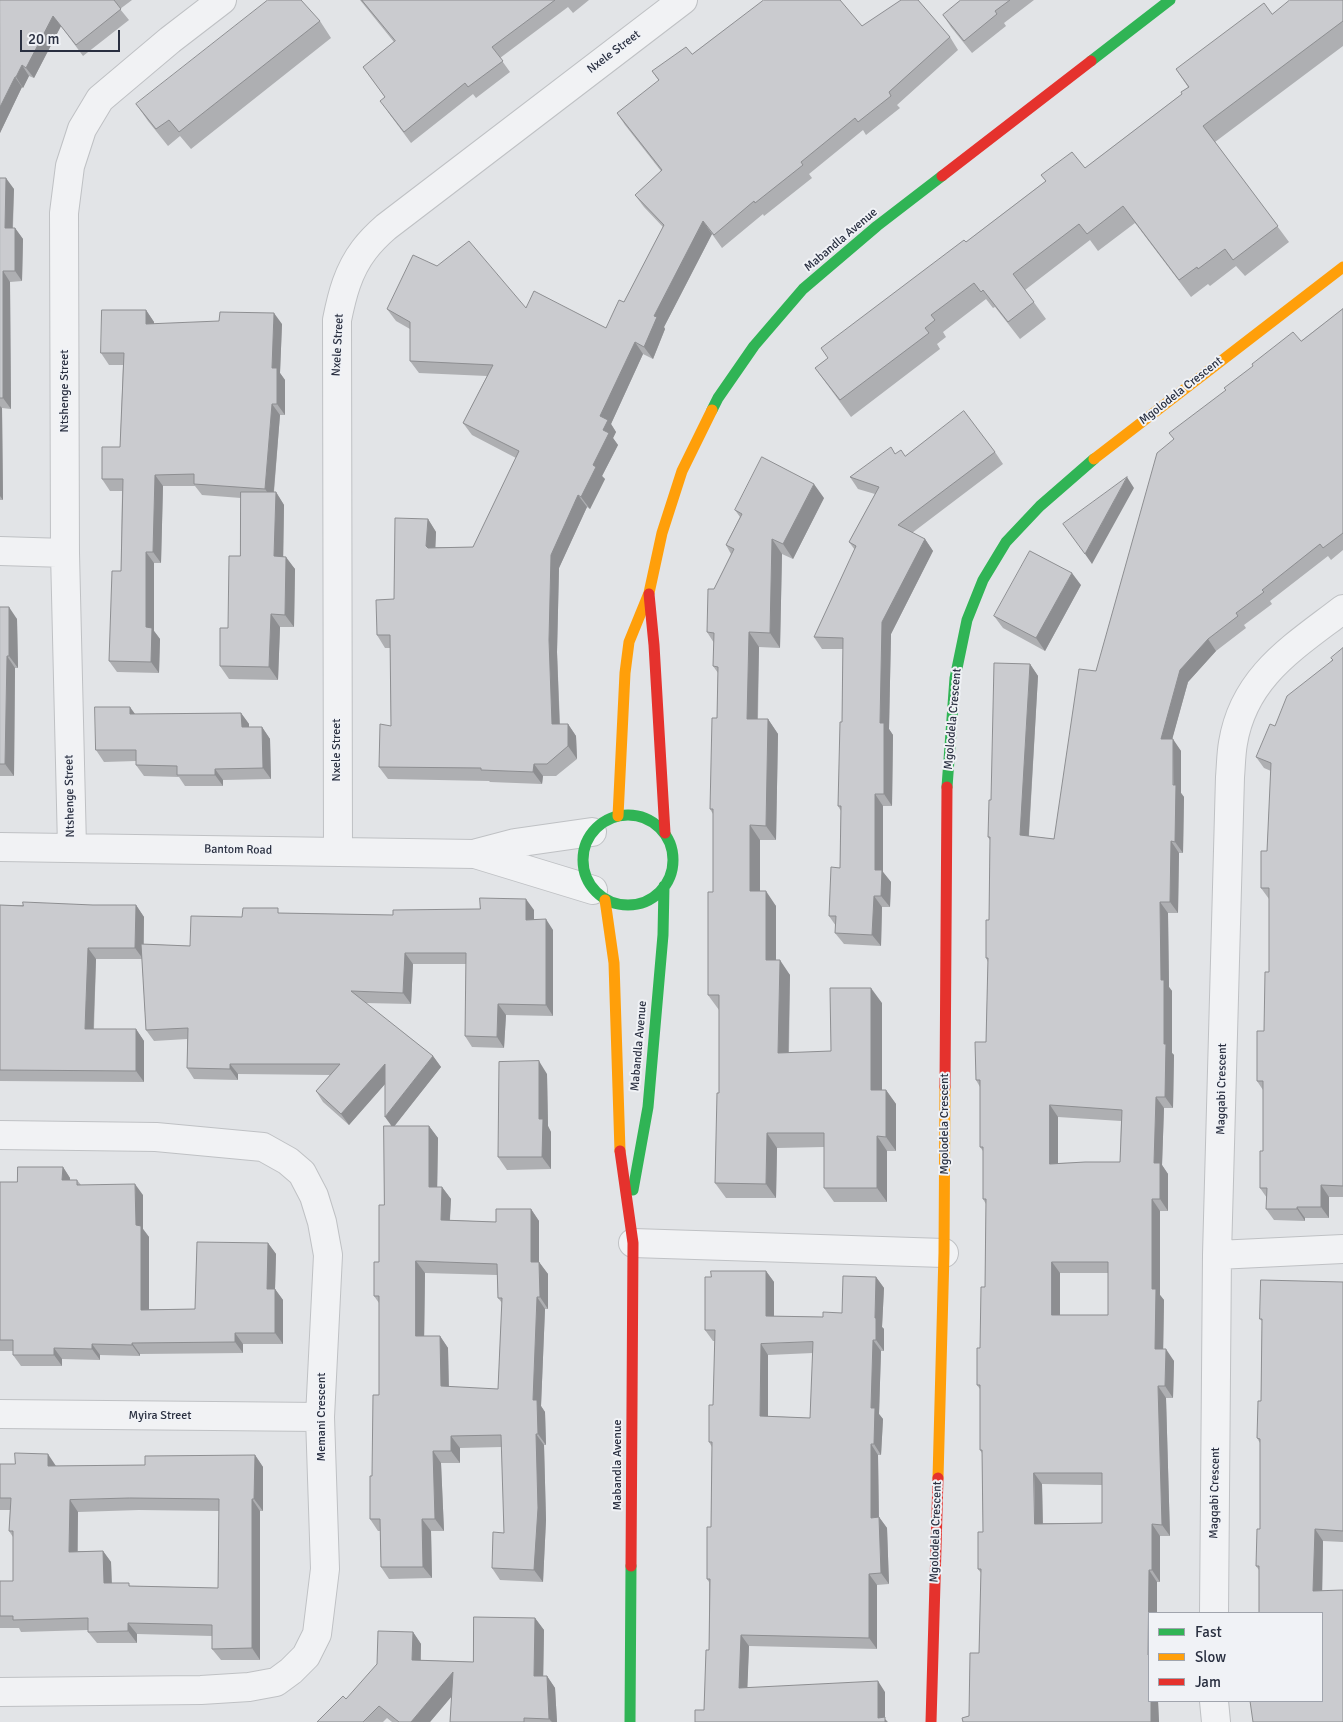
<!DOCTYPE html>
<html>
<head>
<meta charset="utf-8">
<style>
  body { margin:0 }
  #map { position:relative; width:1343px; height:1722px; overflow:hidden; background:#e2e4e7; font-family:Signika,sans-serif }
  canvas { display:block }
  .legend { position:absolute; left:1148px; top:1612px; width:175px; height:90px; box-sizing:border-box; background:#f0f2f6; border:1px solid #a0a4ad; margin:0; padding:6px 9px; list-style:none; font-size:15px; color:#292f40 }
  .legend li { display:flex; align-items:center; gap:10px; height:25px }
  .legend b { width:25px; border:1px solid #a0a4ad }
  .scale { position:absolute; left:20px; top:30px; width:100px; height:22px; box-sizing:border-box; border:2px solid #292f40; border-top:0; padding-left:6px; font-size:15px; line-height:18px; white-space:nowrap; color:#292f40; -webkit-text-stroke:4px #f0f2f6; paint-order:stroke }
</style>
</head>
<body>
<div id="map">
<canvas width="1343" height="1722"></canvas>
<ul class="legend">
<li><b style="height:6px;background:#30b455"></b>Fast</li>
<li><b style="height:6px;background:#ff9f0a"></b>Slow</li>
<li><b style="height:6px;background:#e5322d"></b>Jam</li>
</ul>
<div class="scale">20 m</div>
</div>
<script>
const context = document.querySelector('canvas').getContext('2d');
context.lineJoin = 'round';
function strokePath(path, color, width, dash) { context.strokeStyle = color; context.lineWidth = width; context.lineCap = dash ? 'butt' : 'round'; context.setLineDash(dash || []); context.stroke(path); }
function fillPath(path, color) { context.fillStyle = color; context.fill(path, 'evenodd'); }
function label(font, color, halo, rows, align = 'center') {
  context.font = font + ' Signika,sans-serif'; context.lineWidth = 4; context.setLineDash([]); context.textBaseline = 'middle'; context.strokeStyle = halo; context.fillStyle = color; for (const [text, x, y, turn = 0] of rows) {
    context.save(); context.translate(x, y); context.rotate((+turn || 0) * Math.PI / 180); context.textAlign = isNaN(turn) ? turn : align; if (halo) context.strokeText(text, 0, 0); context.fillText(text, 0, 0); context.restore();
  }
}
const street = new Path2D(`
  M0,551l65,2
  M0,847l475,7 118,36
  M72,847l-7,-294 -1,-340 6,-47 12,-37 18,-30 70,-59 52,-40
  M338,851l-1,-531c5,-25 11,-49 27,-70 6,-8 14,-16 22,-23l297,-227
  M477,853l38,-10 77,-11
  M0,1135l156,2 107,10 25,14 14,12 12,23 8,26 6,33 -8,162 5,152 -8,65 -11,22 -15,15 -15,11 -27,5 -48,3 -201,2
  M633,1243l311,10
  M1217,1255l126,-6
  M0,1414l320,3
  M1214,1613l3,-358 13,-478c1,-11 1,-23 3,-34 11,-67 61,-96 110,-134
  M1214,1701l2,21`);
const fast = new Path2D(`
  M1091,61l79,-61
  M712,410l6,-12 36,-52 49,-57 74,-63 65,-50
  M947,787l8,-109 12,-58 16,-40 23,-38 34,-36 54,-47
  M583 860a45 45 0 1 1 90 0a45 45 0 1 1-90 0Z
  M633,1190l15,-83 15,-172 1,-49
  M630,1722l1,-156`);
const slow = new Path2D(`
  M1094,459l249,-192
  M618,816l7,-143 4,-31 20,-49 13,-60 20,-62 30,-61
  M605,900l9,63 6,188
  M938,1478l6,-225 1,-166`);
const jam = new Path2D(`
  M942,176l149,-115
  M649,594l5,51 11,188
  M945,1087l2,-300
  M620,1151l13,92 -2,323
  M931,1722l7,-244`);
const wall = new Path2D(`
  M0,0h132l-12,9 9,11 -46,36 -22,-30 -27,52 -5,-2 -6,12 -1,-1 -22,46z
  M360,0h229l-16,13 -5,-6 -68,51 10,14 -34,26 -3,-4 -62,49 -23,-31 -3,-15 -22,-30 31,-25z
  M961,0h73l-30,23 2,3 -34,27 -21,-26 -8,-12z
  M1343,0v46l-128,96 74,100 -44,34 -9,-10 -26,20 -2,-2 -17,13 -56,-74 -37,28 -8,-11 -65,50 21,29 -26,20 -25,-32 -2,1 -7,-9 -43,33 3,5 -9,7 3,5 -89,68 -36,-49 13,-10 138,-116 80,-61 -5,-6 44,-7 97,-74 6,-7 -12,-18 96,-55z
  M320,21l11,17 -140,111 -11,-13 -12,10 -20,-25 -12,-17z
  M862,26l88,11 8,13 -61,55 3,3 -34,27 -3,-5 -54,44 3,4 -48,38 -1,-2 -41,34 -10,-14 -48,93 1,2 -12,30 -10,-5 -32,70 5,8 -3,6 5,7 -16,31 3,3 -15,30 -3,-2 -28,61 -2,84 3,72h8l8,12 1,23 -21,17h-13l-1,8 -52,-2 -1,-1 -101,-2 -9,-12 12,-41 -1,-78h-5l-8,-13 17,-36 34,-80 8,13 -1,15h38l43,-89 -44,-23 -9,-12 24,-47 -68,-3 -9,-12v-32l-14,-8 -9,-12 139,-1 80,20 18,-26 39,-75 -19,-20 -9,-12 26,-24 -36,-46 -8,-12 42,-32 -7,-10 40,-17z
  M0,178l14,11 -1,39h2l8,11 -1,42 -12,1 1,127 -9,-1 1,92h-3z
  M1343,309v241l-12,10 -3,-4 -58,45 2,3 -28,21 2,3 -30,23 -28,31 -16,57 9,12v42l3,4 -1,56h-4l-1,60h-10l1,74 3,4v62l2,2 -1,53h-9l-2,57 6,9v37h-8v84l4,5 -1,49 11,12 -1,37h-7l4,138h-10v46h-3v31h-8l9,88 1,21h-196l6,-6 10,-63 2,-80 -3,-4 5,-37 -1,-79 -2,-3v-61l-3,-4 8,-98 1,-83 -3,-5v-48l-3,-4v-60l-4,-7 10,-38 2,-80 -2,-4 3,-38 1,-80 -2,-3 3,-37 39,-136 8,12 -9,160 25,3 42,-168 205,-330zM1058,1117l63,4 -1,41 -62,1zM1060,1273h48v42h-48zM1042,1484l60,1v38h-59z
  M146,310l8,12v2h128l-2,49 5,7v35h-5l-6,77h2l8,13 -1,51 12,13 -1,58h-14l-2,53 -49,-1 -9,-13 8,-38 12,-72 1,-58 -39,-3 -7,-9h-32l-2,77h-7v68l6,8 -1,34 -42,-1 -8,-11 12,-90 1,-80h-12l-8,-12 18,-32 3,-82h-14l-8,-12z
  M995,452l8,12 -91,69 13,6 8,12 -42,83 -2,95 4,6 -1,71h-9v66l8,10 -1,25h-8l-1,39 -37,-2 -9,-11 1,-7 -7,-10 11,-48 1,-57 -3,-5 4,-84 1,-73h-21l-8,-12 41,-87 -6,-8 26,-48 -17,-5 -8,-12 45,-23 10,2z
  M824,498l-31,61 -11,-5 -2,94 -21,-1 -1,72h10l10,15 -2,106h-16v51l16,15v54l14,15 -1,78 42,-2 51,-48v87h4l10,14v47h-9v51h-53l-10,-14v-41l-47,1 -1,50h-50l-11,-15 4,-90v-83l-11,-15 5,-103v-78l-3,-5 7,-91 1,-45 -5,-7 1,-23 -7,-11 7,-43 17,-35 -5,-9 14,-28 -5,-7z
  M1081,585l-36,66 -42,-23 -9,-12z
  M0,607l17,12 1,49h-3l-1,108h-14z
  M1343,648v549h-14v21h-24v3l-31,-1 -8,-11 1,-11 -7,-10 3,-37v-61l-6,-9 7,-50 5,-59v-73l-8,-11 6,-37 4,-80 -7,-3 -8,-11 76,-97z
  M241,713l8,11v3h13l8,12 1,40 -48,1v6h-38l-6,-9 -35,-1 -8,-11v-4l-32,1 -8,-12 39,-36z
  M0,905h136l8,12v27l46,2 52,-29 40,-4 111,2 141,-5v10l19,10v86l-47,-1 -2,33 -32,-1 -7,-11 1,-72h-53l-2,40 -46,-1 68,53 8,11 -47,59h35l9,12 -1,49h5l9,12 -1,21 46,2 35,-13 8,12v41l9,12v35h-3l-4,97 4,6 1,33h-2l2,75 -3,62 -43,-2 -8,-12 12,-35 -2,-86 -42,1v15h-19l3,68h-13l1,47 -43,1 -8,-12 -1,-36h-2l-8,-12 2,-43 7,-81v-92l-5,-7 5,-34 12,-136 -6,-42 -36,41 -26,-23 -7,-11 14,-16 -92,-1v6l-44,-1 -7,-11v-29l-33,2 -8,-11 -4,-71h-46l-2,70h42l8,12v41l-144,-1zM425,1273l72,2 1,23 4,5 -4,86 -49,-2 -1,-39 -8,-12h-16z
  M547,1074l1,52 3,6v37l-44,1 -9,-13z
  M63,1167l7,11v2h7l4,5 62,10v34l6,8v72h46l73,-66 8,11 -1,35 8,11v44h-40v9l-103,1v2l-40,-1v5l-38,-1v7h-41l-8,-11v-4h-13v-169h17z
  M766,1271l8,11v34l49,1 19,-4 34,-36 8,11 -2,39 2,2v22h-3l-2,63 4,5 -2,36h-3l1,62 8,11 2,56 -12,1v64l-128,-3 -2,41 138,5v27l-181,-9 5,-60v-68l-2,-3 4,-52 1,-80 -3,-5 4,-37 2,-64h-2l-8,-11 6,-53zM813,1353l-3,65 -42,-2v-61z
  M1343,1282v260l-20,-1 -1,49v111l-63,-131 -3,-4 4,-37v-86l-3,-5 4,-37 1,-80 -2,-2z
  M255,1455l8,12v44h-3v149h-39l-9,-11v-13l-75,-2v9h-40l-9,-11v-2l-67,2 -2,-4h-19v-47h13v-44l-4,-6 1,-21h-10v-46l56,2 89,-1zM139,1510l80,1 -1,77 -87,-2 -19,-3 -1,-21 -8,-11h-25v-39z
  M535,1618l9,12 -1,46h4l8,12 2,34h-107l2,-26 -22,26h-38l-5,-4 -4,4h-66l29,-23 67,-67 8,12v16l52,2z`);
const shadedWall = new Path2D(`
  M53,16l8,10 -27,52 -8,-10z
  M22,65l7,11 -6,12 -7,-11z
  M15,77l7,10 -22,46v-26z
  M6,178l8,11 -2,50 -7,-11z
  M703,221l9,13 -48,93 1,2 -12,30 -9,-12 10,-31z
  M15,228l8,11 -1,42 -7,-10z
  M3,271l7,11 1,127 -8,-11z
  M146,310l8,12v13l-8,-11z
  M274,313l8,11 -2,49 5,7v35l-8,-11 -5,-36z
  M635,342l8,12 -32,70 5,8 -3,6 5,7 -16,31 3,3 -15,30 -9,-12 12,-32 10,-35 -3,-14z
  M272,404l8,11 -7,85 -8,-11z
  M0,406l2,2 1,92 -3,-4z
  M155,475l8,11 -2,77 -8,-11z
  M1127,477l7,11 -42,76 -7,-10z
  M814,484l10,14 -31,61 -10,-15z
  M276,492l8,13 -1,64 -9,-13z
  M578,495l9,12 -28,61 -2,84 3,84 -8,-12 -3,-84 2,-85z
  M428,519l8,13 -1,27 -9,-13z
  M772,539l10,15 -2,94 -10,-15z
  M925,539l8,12 -42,83 -2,95 4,6 -1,71 -8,-12 -4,-71 2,-101z
  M146,552l8,11v68l6,8 -1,34 -8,-11 -5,-35z
  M286,557l9,12 -1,58 -9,-12z
  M1072,573l9,12 -36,66 -9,-13z
  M9,607l8,12 1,49 -9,-12z
  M271,614l9,13 -2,53 -9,-13z
  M749,632l10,15 -2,86 -10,-14z
  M1208,639l8,12 -28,31 -19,69 -8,-12 19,-69z
  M7,656l8,12 -1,108 -9,-12z
  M1030,664l8,12 -10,171 -8,-12z
  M130,707l8,11 -8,-4z
  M241,713l8,11v15l-7,-12z
  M768,719l10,15 -2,106 -10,-14z
  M568,724l8,12 1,23 -9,-13z
  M262,727l8,12 1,40 -8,-11z
  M1173,739l8,12v42l3,4 -1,56 -8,-11z
  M534,764l9,12 -1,8 -9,-12z
  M215,769l8,11v6l-8,-11z
  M875,794l8,12v66l8,10 -1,25 -9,-11 -6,-26z
  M750,825l10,15v65l-10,-14z
  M1171,841l8,12 -1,60 -8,-11z
  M766,891l10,15v69l-10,-15z
  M874,896l8,11 -1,39 -9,-11z
  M526,899l8,11v21l-8,-11z
  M1160,902l8,11 1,74 3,4v62l2,2 -1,53 -8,-11 -4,-117z
  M136,905l8,12 -1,42 -8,-11z
  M546,919l7,11v86l-7,-11z
  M88,948l8,11 -3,81 -8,-11z
  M405,953l8,11 -2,40 -8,-11z
  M780,960l10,15 -2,93 -10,-15z
  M871,988l11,15v101l-11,-14z
  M498,1004l8,11 -2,33 -7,-11z
  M136,1029l8,12v41l-8,-11z
  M433,1056l8,11 -48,61 -8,-11z
  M539,1061l8,13 1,52 3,6v37l-9,-12 -3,-38z
  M230,1064l8,10v6l-8,-11z
  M385,1064l8,11 -44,50 -8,-11z
  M886,1090l10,14v47l-10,-14z
  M1156,1097l8,11 -2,57 6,9v37l-8,-12 -6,-36z
  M1050,1105l8,12v58l-8,-11z
  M429,1126l9,12 -1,61 -8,-12z
  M767,1133l10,15 -1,50 -10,-14z
  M877,1136l10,15v51l-10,-14z
  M63,1167l7,11v13l-8,-11z
  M135,1184l8,11v34l6,8v84l-8,-11 -5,-85z
  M1321,1185l8,12v21l-8,-11z
  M442,1187l9,12 -2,33 -8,-12z
  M1152,1199l8,12v84l4,5 -1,60 -8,-11 -3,-60z
  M1297,1207l8,11v3l-8,-12z
  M531,1209l8,12v53l-8,-12z
  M268,1243l8,11 -1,35 8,11v44l-8,-11 -8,-44z
  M416,1261l9,12 -1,75 -8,-12z
  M539,1262l9,12v35l-8,-12z
  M1052,1262l8,11v53l-8,-11z
  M766,1271l8,11v45l-8,-11z
  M876,1277l8,11 -2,39 2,2v22l-8,-11 -1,-22z
  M537,1297l8,12 -4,97 4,6 1,33 -8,-11 -5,-34z
  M235,1333l8,11v9l-8,-11z
  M440,1336l8,12 1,50 -8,-12z
  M873,1340l8,11 -2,63 4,5 -2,36 -7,-11 -3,-36z
  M132,1343l8,11v2l-8,-11z
  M92,1344l8,11v5l-8,-11z
  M761,1344l7,11v72l-8,-11z
  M54,1348l8,11v7l-8,-11z
  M1166,1349l8,12 -1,37 -8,-12z
  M1158,1386l8,12 4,138 -8,-11z
  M536,1434l8,11 2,75 -3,62 -9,-12z
  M451,1436l9,12v15l-9,-12z
  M871,1444l7,11 1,73 -8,-10z
  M433,1451l8,12 3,68 -9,-12z
  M48,1454l8,12v12l-8,-12z
  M255,1455l8,12v44l-9,-12z
  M1034,1473l8,11 1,51 -8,-11z
  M252,1499l8,12v149l-8,-12z
  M70,1500l8,12 -1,51 -8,-11z
  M879,1517l8,11 2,56 -8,-11z
  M422,1519l9,12 1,47 -9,-11z
  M1152,1524l8,12v46l-8,-12z
  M1315,1529l8,12 -1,61 -9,-11z
  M103,1551l8,11 1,32 -8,-11z
  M1149,1570l8,12v31h-8v44l-1,-2z
  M869,1574l8,11v64l-8,-11z
  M535,1618l9,12 -1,59 -9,-13z
  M128,1623l9,11v9l-9,-12z
  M413,1632l8,12 -1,28 -8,-12z
  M741,1635l8,11 -2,53 -8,-11z
  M453,1672l9,12 -32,38h-19z
  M547,1676l8,12 2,34h-5l-3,-3z
  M878,1681l7,11v27l3,3h-7l-3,-4z
  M1151,1701h7l1,21h-8z`);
const building = new Path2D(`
  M0,0h114l7,9 -45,36 -23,-29 -27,52 -4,-3 -6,12h-1l-15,30z
  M268,0h33l19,21 -141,111 -10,-12 -13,9 -20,-25z
  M362,0h193l-63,47 11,14 -35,26 -3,-4 -61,49 -24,-31 5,-4 -22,-30 32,-26z
  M764,0h76l22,26 39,-26h17l32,37 -61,55 2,4 -33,26 -3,-4 -54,44 2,3 -48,38 -1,-2 -40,34 -11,-14 -49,95 3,1 -13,30 -9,-5 -35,74 8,4 -5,10 6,3 -16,32 3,2 -15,30 -3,-2 -27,60 -2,85 3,84h16v22l-21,18h-13l-1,8 -52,-2v-2l-102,-1 1,-43 11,2 -1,-91h-13l-1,-35 18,-1 1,-81 33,1 -2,27 2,2 45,-1 46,-96 -56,-28 30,-58 -83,-4v-39l-23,-13 26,-54 24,11 32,-25 57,67 8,-17 72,37 13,-28 5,2 40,-77 -29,-30 27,-25 -45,-57 42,-33 -7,-9 34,-24 6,7z
  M961,0h49l-15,11 2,3 -33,27 -21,-26z
  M1290,0h53v21l-140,105 75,100 -45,34 -8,-11 -27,20 -1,-2 -18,13 -56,-74 -36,28 -8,-10 -66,50 21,28 -26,20 -25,-32 -2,2 -7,-9 -43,32 4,5 -10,8 4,5 -89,67 -25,-32 13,-10 -7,-10 143,-108 2,2 80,-61 -5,-6 31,-23 13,16 97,-74 -1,-2 8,-5 -13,-18 88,-66 8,11z
  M0,178h6l-1,50h10v43h-12v127h-3z
  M1343,309v224l-20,15 -3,-4 -58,46 2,2 -28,21 2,3 -30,23 -28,31 -19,69h12v46h3l-1,57 -4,-1 -1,61h-10l1,78h3v64h2l-1,53h-9l-2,66h6v36h-8v90h4l-1,60h11l-1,37h-7l4,139 -10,-1v46h-3l-1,85h1v46h2v21h-188l-1,-4 7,-2 1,-63h9l2,-84h-3v-37h5l-1,-82h-2v-65h-3v-37h3l1,-61h4l1,-88h-3v-52h-3v-67h-4l-1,-38h11l2,-84h-2v-38h3l1,-83h-2l1,-37h2l3,-137 36,1 -10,171 34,4 25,-170 17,2 61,-218 17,-14 -5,-6 57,-43 -2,-2 29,-22 -1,-2 41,-32 8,9zM1050,1105l72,5 -2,52h-35l-35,2zM1052,1262h56v53h-56zM1034,1473h68v50l-67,1z
  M102,310h44v14l73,-3 1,-9 54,1 -2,55h5v36h-5l-7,85 -71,-5v-10l-39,1 -2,77h-7v75l6,1 -1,34 -42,-1 3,-90h9l2,-92h-21v-32h18l4,-94h-23z
  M964,411l31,41 -97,73 27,14 -43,83 -2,101h4v71h-9v76h7l-1,26h-7l-2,39 -37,-2 1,-17h-7l2,-49 9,1 1,-62h-3l2,-84h2l1,-84 -29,-1 42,-91 -7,-4 30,-55 -29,-10 41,-30 4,7 6,-4 4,6z
  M762,457l52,27 -31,60 -11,-5 -2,94 -21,-1 -2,87h21l-2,107 -16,-1v66h16v69h14l-2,93 53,-2 -1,-63h41v102h15v47l-9,-1v52h-53v-55h-57l-1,51 -51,-1 2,-90h2v-98h-11v-103h5v-83h-3l2,-91h5l1,-51 -5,-1 1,-33 -7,-1 1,-43h6l20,-40 -8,-4 16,-31 -7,-4z
  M1127,477l-42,77 -22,-30z
  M241,492h35l-2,64 12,1 -1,58 -14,-1 -2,53 -49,-1v-38h8l1,-72h11z
  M1030,551l42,22 -36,65 -42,-22z
  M0,607h9v49h-2l-2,108h-5z
  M1343,648v538l-22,-1v22h-24v2h-31l1,-21h-7v-37h3v-70h-6v-50h7l1,-59h4v-84h-8v-37h6l4,-88 -15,-6 14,-33 5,2 12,-30 46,-36 -2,-2z
  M95,707h35v7l111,-1 1,14h20l1,41 -48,1v6h-38v-9l-41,-1v-15h-40z
  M480,898l46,1v21l20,-1v86l-48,-1 -1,33 -32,-1 1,-83h-61l-2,40 -52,-2 82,65 -48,61v-53l-44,50 -25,-23 24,-27h-110v5l-43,-1 1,-40 -42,2 -5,-86 49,2 1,-30 51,1 1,-9h35v5l115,2v-5l87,-1z
  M23,902l70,3h43l-1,43h-47l-3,81h51v42l-136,-1v-165l23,1z
  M539,1061v58h4l-1,38h-44l1,-95z
  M384,1126h45v61h13l-1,33 55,2v-13h35v53h8l1,35h-3l-4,103h4l1,34h-2l2,74 -4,62 -42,-2 1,-36 11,1 -3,-98 -50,1v15h-18l2,68h-13l1,48h-42l-1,-48h-10v-43h2l1,-81h6v-99h-5v-34h5v-57h5zM416,1261l81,3 1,34h4l-4,91 -57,-3 -1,-50h-24z
  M18,1167h45l-1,13h15v5l58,-1 1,41 5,1v84l54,-1 2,-67 71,1 -1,46h8v44h-40v9l-103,1v2l-40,-1v5l-38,-1v7h-41v-15h-13v-158h17z
  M711,1271h55v45l57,1v-5l19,1 1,-37 33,1 -1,41h1v22h-3l-2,68h4l-1,36h-3v74l8,-1 2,56 -12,1v64l-128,-3 -2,53 139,-7v37l7,-1v5h-190v-12h9l2,-60h3l1,-71h-3v-52h4l1,-85h-3v-37h4l2,-75h-10v-53h6zM813,1342l-3,76 -50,-2 1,-72z
  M1261,1280l82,2v249l-28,-2 -2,62 30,-1v132h-90l-3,-21h72v-88h-63v-47h-3l1,-37h3v-90l-3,-1 1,-37h3l1,-82h-2z
  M15,1453l33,1v12l97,-1v-9l110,-1 -1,44h-2v149l-40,1v-24l-84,-2v8l-40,1v-14l-75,2v-4h-13v-35h13v-50h-4l2,-33h-11v-34h15zM130,1498l89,1 -1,89 -89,-2v-3h-25l-1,-32 -34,1 1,-52z
  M474,1617l61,1 -1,58h13l2,43 -25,-1v4h-74l3,-50 -42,50h-12l-20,-16 -16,16h-46l26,-26 3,3 31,-35 1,-33 35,1 -1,28 61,2z`);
const streetNames = [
  ["Nxele Street",614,52,-37],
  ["Mabandla Avenue",841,240,-40],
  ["Nxele Street",338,345,-87],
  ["Ntshenge Street",65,391,-90],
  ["Mgolodela Crescent",1181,391,-38],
  ["Mgolodela Crescent",953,719,-85],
  ["Nxele Street",337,750,-90],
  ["Ntshenge Street",70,796,-91],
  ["Bantom Road",238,850,1],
  ["Mabandla Avenue",639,1046,-85],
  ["Magqabi Crescent",1222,1089,-89],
  ["Mgolodela Crescent",945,1124,-90],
  ["Myira Street",160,1416],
  ["Memani Crescent",322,1417,-90],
  ["Mabandla Avenue",618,1465,-90],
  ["Magqabi Crescent",1215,1493,-89],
  ["Mgolodela Crescent",936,1532,-88]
];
strokePath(street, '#bfc1c4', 30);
strokePath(street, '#f1f2f4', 28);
strokePath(fast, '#30b455', 11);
strokePath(slow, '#ff9f0a', 11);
strokePath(jam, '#e5322d', 11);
fillPath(wall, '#aeafb2');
fillPath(shadedWall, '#8d8e91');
fillPath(building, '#cacbcf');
strokePath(building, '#8d8e91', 1);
label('12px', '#292f40', '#f0f2f6', streetNames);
</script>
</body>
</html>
